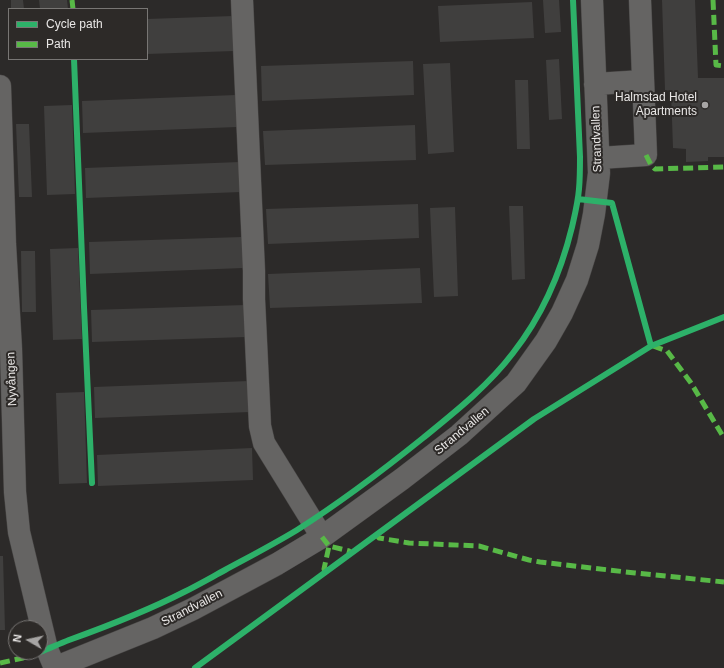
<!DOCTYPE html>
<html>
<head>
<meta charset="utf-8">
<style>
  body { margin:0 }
  #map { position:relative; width:724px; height:668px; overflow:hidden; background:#2c2a29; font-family:Helvetica,sans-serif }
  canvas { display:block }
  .legend { position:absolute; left:8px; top:8px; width:140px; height:52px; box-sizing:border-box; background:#2d2a28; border:1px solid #787674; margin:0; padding:5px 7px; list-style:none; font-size:12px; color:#e9e7e6 }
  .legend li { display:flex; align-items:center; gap:8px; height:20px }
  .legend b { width:20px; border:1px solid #787674 }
  .north { position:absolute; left:8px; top:620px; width:40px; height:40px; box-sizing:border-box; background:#2d2a28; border:1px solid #787674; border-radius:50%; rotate:279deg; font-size:11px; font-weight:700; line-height:16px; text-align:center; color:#e9e7e6 }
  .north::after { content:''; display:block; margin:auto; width:14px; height:18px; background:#a7a5a4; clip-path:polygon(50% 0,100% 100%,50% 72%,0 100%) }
</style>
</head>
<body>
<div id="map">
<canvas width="724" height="668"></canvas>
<ul class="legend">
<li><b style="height:5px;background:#2db169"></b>Cycle path</li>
<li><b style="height:5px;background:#58b947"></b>Path</li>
</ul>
<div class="north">N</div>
</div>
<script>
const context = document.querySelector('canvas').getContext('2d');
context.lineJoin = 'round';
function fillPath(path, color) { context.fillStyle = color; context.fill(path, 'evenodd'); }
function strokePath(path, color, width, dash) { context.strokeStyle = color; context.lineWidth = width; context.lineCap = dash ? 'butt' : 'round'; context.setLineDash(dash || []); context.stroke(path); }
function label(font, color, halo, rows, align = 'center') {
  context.font = font + ' Helvetica,sans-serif'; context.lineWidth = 4; context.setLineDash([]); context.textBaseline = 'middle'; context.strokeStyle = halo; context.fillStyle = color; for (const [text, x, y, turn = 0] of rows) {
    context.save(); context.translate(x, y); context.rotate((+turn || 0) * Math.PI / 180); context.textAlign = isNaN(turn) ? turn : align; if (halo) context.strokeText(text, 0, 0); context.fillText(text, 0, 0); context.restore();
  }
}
const building = new Path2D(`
  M11,0h12l1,9h-13z
  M39,0h28l1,9h-28z
  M543,0h16l2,32 -16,1z
  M662,0h33l3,78h26v79h-16v4l-22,1v-13l-13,-1 -2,-57 -6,-1z
  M532,2l2,36 -94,4 -2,-36z
  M233,16l1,35 -87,3v-35z
  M559,59l3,60 -13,1 -3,-60z
  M413,61l1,34 -152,6 -1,-35z
  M450,63l4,89 -26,2 -5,-90z
  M515,80h13l2,69h-13z
  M236,95l1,32 -154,6 -1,-32z
  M72,105l3,89 -28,1 -3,-89z
  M16,124h13l3,73h-13z
  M415,125l1,35 -151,5 -2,-34z
  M240,162l1,30 -155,6 -1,-30z
  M418,204l1,34 -151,6 -2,-35z
  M509,206h14l2,73 -13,1z
  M455,207l3,89 -24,1 -4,-89z
  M242,237l1,31 -153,6 -1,-32z
  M78,248l4,91 -29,1 -3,-91z
  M21,251h14l1,61h-14z
  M420,268l2,35 -152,5 -2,-34z
  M245,305l1,32 -154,5 -1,-32z
  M249,381l1,31 -155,6 -1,-31z
  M84,392l3,91 -28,1 -3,-91z
  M252,448l1,32 -155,6 -1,-31z
  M0,556h3l2,74h-5z`);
const minor = new Path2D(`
  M242,0l12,271v28l6,127 4,17 58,94
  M595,84l48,-3
  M0,86l5,158 6,105 4,143 4,40 28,117 8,19
  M599,158l47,-3 -6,-155
  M54,668l99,-40 40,-19 84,-45 45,-27 80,-58 57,-44 57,-52 30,-42 16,-28 15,-33 11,-35 6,-31 5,-41 -7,-173`);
const quiet = new Path2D(`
  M72,0l1,9
  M713,0l3,65 8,1
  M646,155l5,10 4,4 69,-2
  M653,346l14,5 24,32 33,55
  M376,534l3,4 30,5 70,3 50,14 11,2 95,11 89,9
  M322,537l7,9 20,5 2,2
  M325,572l-1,-3 5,-23
  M0,663l23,-5 16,-6`);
const cycleway = new Path2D(`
  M74,59l10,248 8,176
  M578,199l34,4 39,143
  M40,652c10,-4 19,-8 29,-12 39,-14 78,-29 115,-48 14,-7 28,-15 41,-22 24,-13 49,-26 72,-40 44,-28 85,-59 126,-92 32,-26 65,-52 90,-85 29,-37 48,-81 59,-126 3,-13 6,-25 7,-38 1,-11 1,-21 1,-32l-7,-157
  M195,668l339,-249 117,-73 73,-29`);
const markers = [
  [705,105,4,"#a7a5a4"]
];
const poiNames = [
  ["Halmstad Hotel",697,98],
  ["Apartments",697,112]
];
const streetNames = [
  ["Strandvallen",597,139,-92],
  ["Nyvången",12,379,-92],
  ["Strandvallen",462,431,-40],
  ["Strandvallen",192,608,-27]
];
fillPath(building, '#403f3e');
strokePath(minor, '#474544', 23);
strokePath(minor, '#656463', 22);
strokePath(quiet, '#58b947', 5, [10, 5]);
strokePath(cycleway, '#2db169', 6);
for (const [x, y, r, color] of markers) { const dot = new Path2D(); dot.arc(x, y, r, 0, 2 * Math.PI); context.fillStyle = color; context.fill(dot); strokePath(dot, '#2d2a28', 1.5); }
label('12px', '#e9e7e6', '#2d2a28', poiNames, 'right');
label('12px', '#e9e7e6', '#2d2a28', streetNames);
</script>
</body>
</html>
